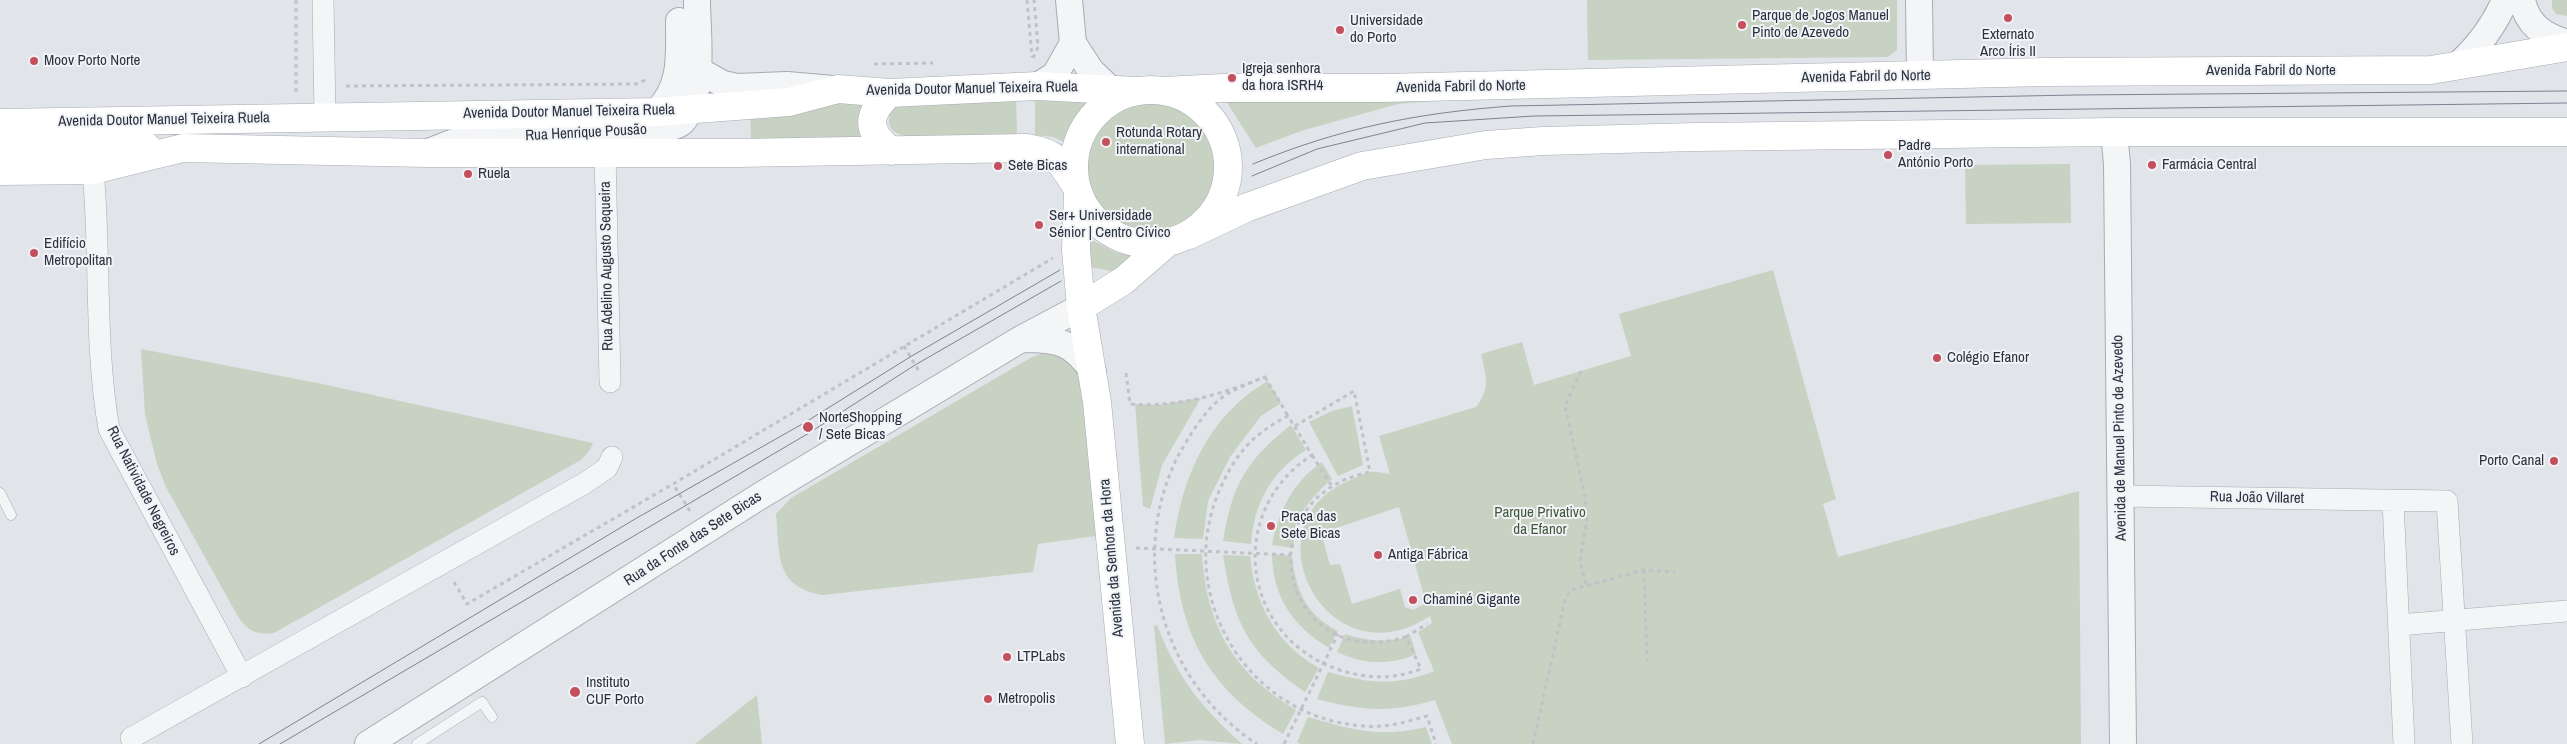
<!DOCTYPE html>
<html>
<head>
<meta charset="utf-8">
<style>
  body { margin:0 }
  canvas { display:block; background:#e1e4e9 }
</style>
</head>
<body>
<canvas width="2567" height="744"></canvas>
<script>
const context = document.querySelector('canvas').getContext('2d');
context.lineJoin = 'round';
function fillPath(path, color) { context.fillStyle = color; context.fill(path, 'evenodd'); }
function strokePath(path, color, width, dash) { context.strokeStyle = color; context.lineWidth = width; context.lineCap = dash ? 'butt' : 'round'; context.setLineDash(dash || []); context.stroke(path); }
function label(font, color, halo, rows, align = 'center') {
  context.font = font + ' "Archivo Narrow",sans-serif'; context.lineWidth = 4; context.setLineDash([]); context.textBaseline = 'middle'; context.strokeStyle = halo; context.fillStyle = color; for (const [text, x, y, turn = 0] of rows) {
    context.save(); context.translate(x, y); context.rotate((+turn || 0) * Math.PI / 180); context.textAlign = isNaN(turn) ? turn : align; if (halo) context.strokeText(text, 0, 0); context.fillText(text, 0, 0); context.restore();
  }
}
const green = new Path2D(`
  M1587,0h310v50l-9,7 -300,3z
  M2552,0h15v16l-11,-2 -4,-6z
  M1097,95c-17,13 -25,27 -31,48l-13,-6 -18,-2v-38z
  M1016,97l1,38 -109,1c-22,-2 -23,-17 -13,-32z
  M871,100l-2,37 -118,2 -1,-28z
  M1443,100l-45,4 -97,27 -45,17 -30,-47z
  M1088 167a63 63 0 1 1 126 0a63 63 0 1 1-126 0Z
  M2070,164l1,59 -105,1 -1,-59z
  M1090,239l25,13 30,6 -22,15 -40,-7z
  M1773,270l63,229 -13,5 15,53 241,-66 2,253h-629l-17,-44c-45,13 -73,11 -118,-1l11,-27c40,11 67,15 106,-1l-16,-39 14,-9 -2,-7c-102,68 -184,-89 -84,-134 7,-3 17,-9 25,-10 5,-1 13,2 19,2l-11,-38 97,-29c15,-19 10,-31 5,-53l41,-12 12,43 97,-29 -12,-42zM1399,507l27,96 -13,7 -8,-3 -5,-18 -48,15 -12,-40 -10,1 -9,-32z
  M141,349l181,35 271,59 -3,7 -9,10 -307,173c-19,3 -29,-4 -38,-20l-70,-126 -9,-23 -12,-50z
  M1041,354c21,1 29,8 42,24l13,158 -58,8 -5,28 -211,23c-48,-9 -42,-40 -46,-81l15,-16 241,-141z
  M1268,381l13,22 -20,13 -31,41 -22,44 -5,38 -29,-1c9,-64 36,-124 94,-157z
  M1201,398l-39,67 -12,44 -7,-3 -8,-102 23,1z
  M1352,406l11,59 -25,11 -29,-54 23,-11z
  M1291,425l15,25c-35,22 -52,53 -55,94l-28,-3c9,-55 23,-81 68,-116z
  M1322,462l10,17c-14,12 -31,30 -37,48 -2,6 -1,14 -1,21l-22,-3c7,-34 20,-62 50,-83z
  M1175,554h27c4,71 32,120 94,156l-13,24c-72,-44 -103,-96 -108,-180z
  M1272,554l20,2c4,34 13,58 46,75l-9,17c-36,-22 -56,-50 -57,-94z
  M1223,555l27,1c5,48 26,88 69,112l-14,24c-58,-40 -71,-69 -82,-137z
  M1157,625c21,53 43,81 85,119l-42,-4 -35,4 -11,-118z
  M1345,634c26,8 39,8 66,3l5,17c-25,12 -54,10 -79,-2z
  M757,695l5,49h-67z
  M1308,717c45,13 71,21 118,10l6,17h-132l-3,-2z`);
const path = new Path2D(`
  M296,0v94
  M1027,0l5,57
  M1033,58l5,-11 -4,-47
  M874,64l59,-1
  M346,86l290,-2 12,-5
  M904,346l16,27
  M1581,371l-16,35 20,90 2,22 -7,44 6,22
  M1126,373l4,31c49,4 91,-10 135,-27 -12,5 -26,10 -38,17 -21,13 -37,41 -49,62 -51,102 -16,226 79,288
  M1265,377l23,39
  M1295,426l59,-35 16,81c-129,26 -89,203 36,165l15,32c-26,10 -51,10 -78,2 -102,-31 -119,-159 -31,-216l-24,-39c-34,17 -52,37 -68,73 -47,106 28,230 144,237 22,2 42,-4 63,-10l9,28
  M1312,455l19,30
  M690,511l-17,-27 380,-226
  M1136,548l154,7
  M1644,570l3,91
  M454,582l13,22 206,-120
  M1406,637l21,-13
  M1284,744l54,-110
  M1533,744l32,-144 6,-10 73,-20 31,2`);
const service = new Path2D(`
  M0,493l11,22
  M417,744l65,-42 10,15`);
const minor = new Path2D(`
  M323,0l2,116
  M605,151l5,231
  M93,170c8,86 1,174 16,259l133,248
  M2120,496l327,5 15,243
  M2393,501l11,243
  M2399,625l168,-14
  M131,738l454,-255 22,-15 5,-11`);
const tertiary = new Path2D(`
  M1069,0l4,43 18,28 19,18
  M1919,0l1,75
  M2522,0c5,25 22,36 45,43
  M2458,65c21,-19 36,-39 47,-65
  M698,70l25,14 14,3 50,-2 46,4
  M1037,86l18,-11 18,-32
  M656,112c27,-25 23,-58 23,-91
  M2114,132l3,32 6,580
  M431,151c11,-4 22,-9 32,-12 37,-8 200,2 219,-17 24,-25 15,-90 15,-122
  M1021,339c36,0 52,2 72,33
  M368,744l392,-248 261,-157 60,-32`);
const secondary = new Path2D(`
  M1074 167a77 77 0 1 1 154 0a77 77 0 1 1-154 0Z
  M1164,91l59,-3h160l661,-16 387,-2 136,-23
  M890,93c-24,22 -24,38 1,58
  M0,123l656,-11 133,-10 49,-13 52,4 147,-7 99,5
  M0,146l147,1
  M0,171l93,-1 90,-22 243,5h311l290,-5c29,5 33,12 47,35
  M1078,194l-2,56 5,57 16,95 33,342
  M1189,235l59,-28 114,-41 124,-21 57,-4 152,-4 419,-5h453
  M1081,307l42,-26 44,-38`);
const tram = new Path2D(`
  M1253,164c87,-36 164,-51 258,-58l564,-11 492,-4
  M1252,176l65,-27 108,-26 109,-7 1033,-13
  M259,744l376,-225 169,-96 106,-66 150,-87
  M280,744l529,-311 106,-68 146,-84`);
const markers = [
  [2008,18,5,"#c4505e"],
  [1742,25,5,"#c4505e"],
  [1340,30,5,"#c4505e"],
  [34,61,5,"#c4505e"],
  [1232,78,5,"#c4505e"],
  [1106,142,5,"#c4505e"],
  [1888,155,5,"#c4505e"],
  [2152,165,5,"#c4505e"],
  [998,166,5,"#c4505e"],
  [468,174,5,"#c4505e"],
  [1039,225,5,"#c4505e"],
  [34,253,5,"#c4505e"],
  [1937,358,5,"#c4505e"],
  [808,427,6,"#c4505e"],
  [2554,461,5,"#c4505e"],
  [1271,526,5,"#c4505e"],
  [1378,555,5,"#c4505e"],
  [1413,600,5,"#c4505e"],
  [1007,657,5,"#c4505e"],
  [575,692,6,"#c4505e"],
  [988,699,5,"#c4505e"]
];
const poiNames = [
  ["Parque de Jogos Manuel",1752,16],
  ["Pinto de Azevedo",1752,33],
  ["Universidade",1350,21],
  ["do Porto",1350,38],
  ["Externato",2008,35,"center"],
  ["Arco Íris II",2008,52,"center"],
  ["Moov Porto Norte",44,61],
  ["Igreja senhora",1242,69],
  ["da hora ISRH4",1242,86],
  ["Rotunda Rotary",1116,133],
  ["international",1116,150],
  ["Padre",1898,146],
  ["António Porto",1898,163],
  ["Farmácia Central",2162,165],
  ["Sete Bicas",1008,166],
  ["Ruela",478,174],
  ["Ser+ Universidade",1049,216],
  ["Sénior | Centro Cívico",1049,233],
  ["Edifício",44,244],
  ["Metropolitan",44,261],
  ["Colégio Efanor",1947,358],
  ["NorteShopping",819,418],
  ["/ Sete Bicas",819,435],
  ["Porto Canal",2544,461,"right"],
  ["Praça das",1281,517],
  ["Sete Bicas",1281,534],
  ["Antiga Fábrica",1388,555],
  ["Chaminé Gigante",1423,600],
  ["LTPLabs",1017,657],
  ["Instituto",586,683],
  ["CUF Porto",586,700],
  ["Metropolis",998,699]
];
const streetNames = [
  ["Avenida Fabril do Norte",2271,71],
  ["Avenida Fabril do Norte",1866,77,-1],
  ["Avenida Fabril do Norte",1461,87,-1],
  ["Avenida Doutor Manuel Teixeira Ruela",972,89,-1],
  ["Avenida Doutor Manuel Teixeira Ruela",569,112,-1],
  ["Avenida Doutor Manuel Teixeira Ruela",164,120,-1],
  ["Rua Henrique Pousão",586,133,-3],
  ["Rua Adelino Augusto Sequeira",607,266,-91],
  ["Avenida de Manuel Pinto de Azevedo",2120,438,-91],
  ["Rua Natividade Negreiros",143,491,63],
  ["Rua João Villaret",2257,498,1],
  ["Rua da Fonte das Sete Bicas",693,539,-33],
  ["Avenida da Senhora da Hora",1112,558,-95]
];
const parkNames = [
  ["Parque Privativo",1540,513],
  ["da Efanor",1540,530]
];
fillPath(green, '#c7d2c3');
strokePath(service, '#a7abb3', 11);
strokePath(minor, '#a7abb3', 22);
strokePath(tertiary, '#a7abb3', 28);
strokePath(secondary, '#a7abb3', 29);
strokePath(path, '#c0c2c7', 3, [4, 4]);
strokePath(service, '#f4f5f7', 10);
strokePath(minor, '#f4f5f7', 21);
strokePath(tertiary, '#f4f5f7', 26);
strokePath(secondary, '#fff', 28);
strokePath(tram, '#7c8391', 1);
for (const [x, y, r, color] of markers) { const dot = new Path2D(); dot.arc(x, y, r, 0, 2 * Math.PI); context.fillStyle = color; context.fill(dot); strokePath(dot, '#f1f3f6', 2); }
label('15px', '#2b323f', '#f1f3f6', poiNames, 'left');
label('15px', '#2b323f', '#f1f3f6', streetNames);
label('15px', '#3e5a39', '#f1f3f6', parkNames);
</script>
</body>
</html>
